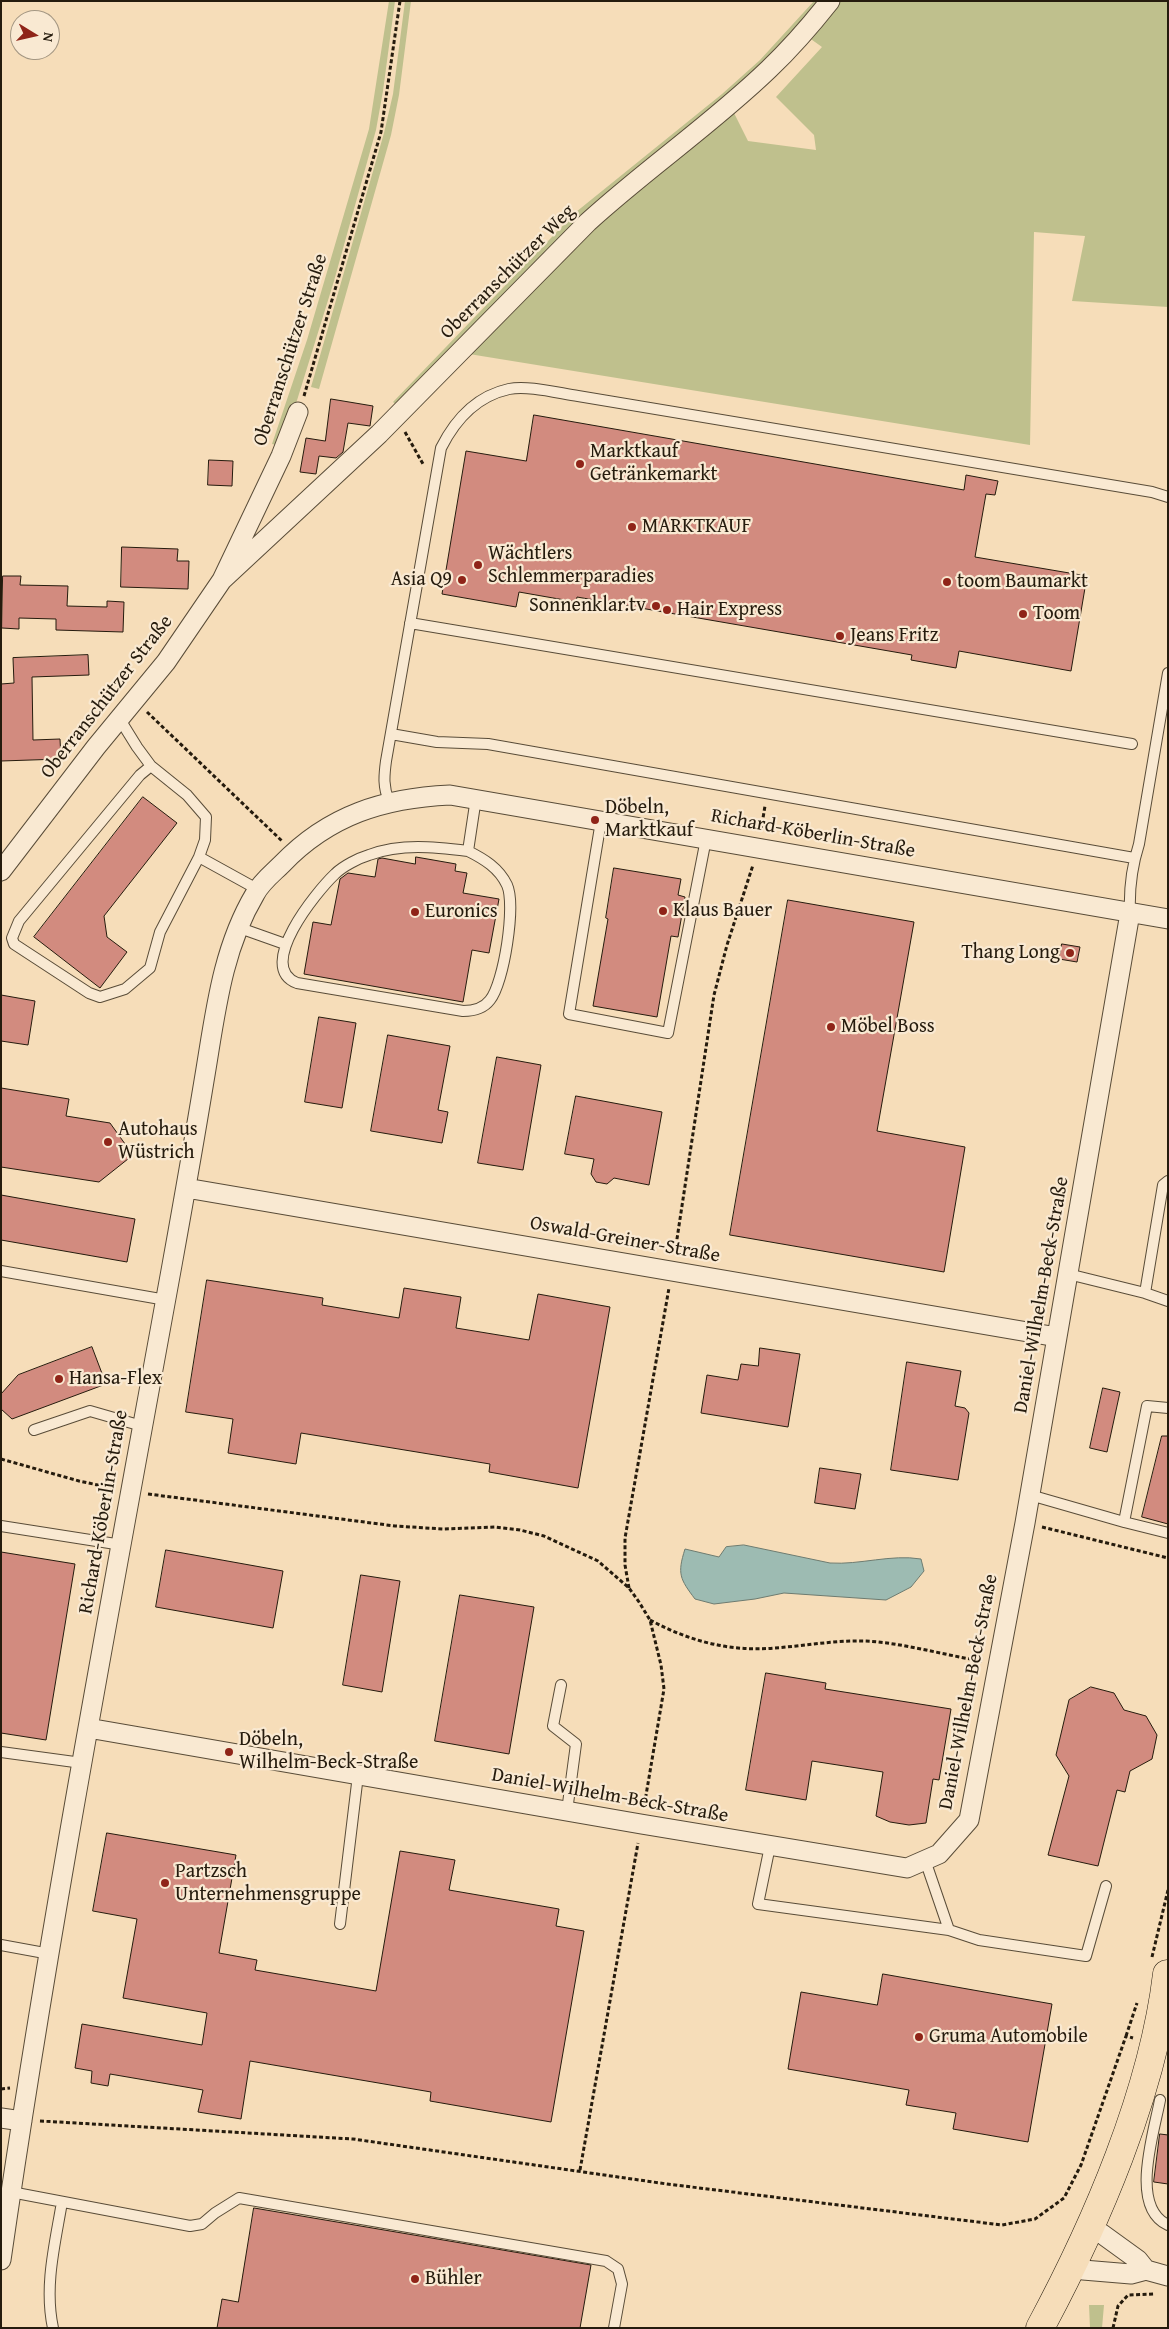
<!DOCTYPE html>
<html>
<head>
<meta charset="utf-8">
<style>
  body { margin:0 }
  #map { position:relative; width:1169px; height:2329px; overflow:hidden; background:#f6ddb9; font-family:"Gentium Book Plus",serif }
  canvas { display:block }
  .frame { position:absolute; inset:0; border:2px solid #251b0d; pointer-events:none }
  .north { position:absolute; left:10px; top:10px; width:50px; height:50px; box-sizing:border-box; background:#f9e9d2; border:1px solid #a49783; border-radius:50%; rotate:99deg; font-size:14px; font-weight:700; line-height:20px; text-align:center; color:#251b0d }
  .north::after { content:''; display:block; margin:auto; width:18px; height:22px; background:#8f2418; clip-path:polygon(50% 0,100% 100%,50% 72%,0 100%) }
</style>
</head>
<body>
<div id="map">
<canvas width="1169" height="2329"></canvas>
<div class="frame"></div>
<div class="north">N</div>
</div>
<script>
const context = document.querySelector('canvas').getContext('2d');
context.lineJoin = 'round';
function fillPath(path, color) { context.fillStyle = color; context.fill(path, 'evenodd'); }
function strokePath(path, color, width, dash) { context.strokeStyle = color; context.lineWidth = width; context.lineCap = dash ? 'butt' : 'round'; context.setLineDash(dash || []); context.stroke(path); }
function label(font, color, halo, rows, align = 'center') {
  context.font = font + ' "Gentium Book Plus",serif'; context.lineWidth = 4.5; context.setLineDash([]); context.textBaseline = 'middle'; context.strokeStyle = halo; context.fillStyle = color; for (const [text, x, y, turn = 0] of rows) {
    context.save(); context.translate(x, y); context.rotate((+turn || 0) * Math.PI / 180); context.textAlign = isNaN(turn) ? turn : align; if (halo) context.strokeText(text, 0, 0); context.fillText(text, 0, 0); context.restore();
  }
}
const green = new Path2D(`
  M389,1h6l-12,90 -7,39 -42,151 -40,129 -14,36 -8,-2 35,-104 62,-211z
  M405,1h6l-12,94 -8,40 -72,254 -8,-2 73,-254 9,-39z
  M814,1h8l-24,29 -399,377 -6,-5 183,-190 146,-118 38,-34z
  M837,1h331v306l-96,-6 13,-65 -51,-4 -4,213 -561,-91 123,-128 141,-115 15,30 68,9 -2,-15 -38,-38 46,-50 -14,-10z
  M1089,2305h15l-2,23h-12z`);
const water = new Path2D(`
  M744,1545l86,18c30,2 61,-9 91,-4l3,12 -13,16 -25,13 -102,-7 -29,6 -41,5 -19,-5c-15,-20 -18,-25 -10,-50l34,8 7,-10z`);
const building = new Path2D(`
  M331,399l42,7 -3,20 -22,-3 -5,29 -7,6 -17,-2 -3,18 -16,-2 6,-34 19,3z
  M534,415l430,75 2,-15 32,6 -3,14 -9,-1 -11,63 112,19 -16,95 -112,-20 -3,17 -45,-8 1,-5 -335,-58 -1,5 -57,-10 -3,15 -74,-13 24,-143 60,10z
  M209,460l24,1 -1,25 -24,-1z
  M122,547l56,2 -1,12h12l-1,28 -67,-2z
  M3,576h18l-1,9 48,1 -1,20 40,1v-6l17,1 -1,30 -67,-2v-11l-37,-1v11l-17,-1z
  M88,655l1,20 -57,2 1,63 27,-1 1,20 -60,2v-77l13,-1 -1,-25z
  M143,797l34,26 -73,93 3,21 20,15 -27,36 -66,-51z
  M416,857l40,7 -1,7 12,2 -4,20 36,6 -10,54 -17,-3 -9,52 -159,-28 9,-52 18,3 9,-46 8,-6 27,4 3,-18 4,-1 33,6z
  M614,868l67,11 -3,16 7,2 -7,40 -7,-1 -14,81 -64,-11 15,-87 -2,-1z
  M788,900l126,22 -37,209 88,16 -21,125 -214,-37z
  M1062,944l18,3 -3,15 -18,-3z
  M1,995l34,6 -7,44 -27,-4z
  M319,1017l37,6 -14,85 -37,-6z
  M388,1035l62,11 -12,64 10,2 -6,31 -71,-12z
  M497,1057l44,8 -18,105 -45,-7z
  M1,1088l68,11 -3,17 44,7 23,32 -34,27 -98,-15z
  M576,1096l86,16 -13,73 -35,-7 -7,6 -11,-2 -5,-8 3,-15 -29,-5z
  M1,1195l134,24 -8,43 -126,-22z
  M207,1280l116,18 -1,7 77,13 5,-30 57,9 -5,31 73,12 9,-46 72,13 -32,181 -89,-16 1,-8 -189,-31 -5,31 -68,-11 5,-34 -47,-7z
  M92,1347l14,37 -94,35 -11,-10v-15l17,-19z
  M760,1348l40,6 -12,73 -87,-14 6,-38 31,5 3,-16 17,2z
  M907,1362l54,9 -6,35 10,2 4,5 -11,67 -67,-10z
  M1103,1388l17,4 -13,60 -17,-4z
  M1162,1436h6v88l-26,-7z
  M820,1468l41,6 -6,35 -40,-6z
  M166,1550l117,21 -10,57 -117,-21z
  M1,1552l74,12 -29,176 -45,-7z
  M361,1575l39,6 -18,111 -39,-7z
  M460,1595l74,12 -25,147 -74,-13z
  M766,1673l60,10 -1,6 126,20 -12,71 -6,-1 -7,44 -17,2 -19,-3 -14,-6 7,-44 -71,-11 -6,39 -60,-10z
  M1091,1687l23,6 10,17 22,6 11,19 -5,24 -22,12 -5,21 -8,-2 -19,76 -50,-11 21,-79 -13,-21 13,-55z
  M107,1833l129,22 -17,98 38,7 -2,10 121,21 24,-140 55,9 -6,30 110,19 -3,17 28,5 -33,191 -121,-21 1,-9 -181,-31 -9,58 -43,-7 5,-22 -93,-16 -2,12 -17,-3 1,-12 -17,-3 7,-44 120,21 5,-32 -84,-15 14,-79 -44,-8z
  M883,1974l169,30 -24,138 -75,-13 3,-16 -50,-8 3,-15 -121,-21 13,-77 76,13z
  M1160,2134l8,1v49l-14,-2z
  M254,2208l337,57 -11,63h-363l5,-29 16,3z`);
const path = new Path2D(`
  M304,396l77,-264 19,-131
  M405,432l18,32
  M147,712l135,129
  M761,830l4,-24
  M675,1252l39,-257 13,-50 26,-80
  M1,1459l78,22 33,7
  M148,1494l247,32 48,3 52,-2 25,3 24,6 54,25 31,27 10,14 11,18 11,45 3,24 -20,118
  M1042,1527l126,31
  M629,1588l-4,-23v-27l44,-250
  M650,1620c39,21 80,32 124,28 31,-2 61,-8 92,-7 38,2 77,14 116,20
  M1152,1957l16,-67
  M1126,2036l11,-33
  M1,2089l9,-1
  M40,2121l313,18 314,45 335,41 33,-6 29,-21 17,-33 45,-129 7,2
  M580,2170l58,-327
  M1113,2328l5,-22 10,-11 27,-1`);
const service = new Path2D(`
  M410,623l722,121
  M119,718l18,29 14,19
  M391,734l46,8 51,2 646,114
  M389,801c-6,-14 -5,-25 -3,-40l55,-313c14,-28 36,-52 68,-59 18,-4 49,4 69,7l574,96 16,5
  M601,821l-32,193 99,19 38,-194
  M468,851c16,8 31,17 39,34 9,20 -3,98 -17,115 -6,8 -17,11 -27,11l-166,-28c-42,-16 19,-91 38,-109 8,-8 24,-16 34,-19 32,-12 66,-8 99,-4l8,-53
  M199,857l6,-17 1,-23 -19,-22 -36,-29 -11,9 -121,146 -7,17 2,6 75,49 11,4 25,-8 25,-21 10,-36 39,-75 58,32
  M1130,913c-1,-23 2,-47 9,-69l29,-171
  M237,927l48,17
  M1,1271l165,29
  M1068,1274l77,19 23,8
  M1145,1293l18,-108 5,-4
  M1168,1408l-21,-2 -23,116 44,11
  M34,1430l56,-19 52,15
  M1030,1495l94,27
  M1,1526l121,19
  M561,1685l-8,41 23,18 -9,67
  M1,1752l81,11
  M770,1846l-12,58 191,26 -24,-70
  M340,1924l18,-149
  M949,1930l30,10 107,16 20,-70
  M1,1945l49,9
  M1160,2100c-6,33 -31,107 8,125
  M11,2192l179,34 12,-2 13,-11 24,-15 367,63 12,8 4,15 -8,44
  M53,2328c-9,-42 2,-84 9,-126`);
const minor = new Path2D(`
  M222,580l157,-146 209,-212c58,-53 124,-98 181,-153 22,-21 42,-44 61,-68
  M1,871l95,-124 70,-85 56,-82 59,-124 17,-44
  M186,1188l871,149
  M88,1728l553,96 266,44 32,-14 30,-34 56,-297 105,-610
  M1,2118l21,3
  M1091,2226l47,34 8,10
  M1,2260c48,-333 111,-664 171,-995 11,-61 22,-123 32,-184 11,-64 17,-130 51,-187 6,-12 18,-21 27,-30 47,-49 102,-66 168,-69l718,124
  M1073,2265l10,5 48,4 15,-4 22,6`);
const primary = new Path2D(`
  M1040,2328c56,-104 113,-236 127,-354`);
const markers = [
  [580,464,5,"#8f2418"],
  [632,527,5,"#8f2418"],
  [478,565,5,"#8f2418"],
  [462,580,5,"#8f2418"],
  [947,582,5,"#8f2418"],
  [656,606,5,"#8f2418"],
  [667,610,5,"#8f2418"],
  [1023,614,5,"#8f2418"],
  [840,636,5,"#8f2418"],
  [595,820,5,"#8f2418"],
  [663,911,5,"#8f2418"],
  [415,912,5,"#8f2418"],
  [1070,953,5,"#8f2418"],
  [831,1027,5,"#8f2418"],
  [108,1142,5,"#8f2418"],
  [59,1379,5,"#8f2418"],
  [229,1752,5,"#8f2418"],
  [165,1883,5,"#8f2418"],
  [919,2037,5,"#8f2418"],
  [415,2279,5,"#8f2418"]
];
const streetNames = [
  ["Oberranschützer Weg",508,272,-45],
  ["Oberranschützer Straße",291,350,-72],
  ["Oberranschützer Straße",107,697,-52],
  ["Richard-Köberlin-Straße",813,834,10],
  ["Oswald-Greiner-Straße",625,1240,10],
  ["Daniel-Wilhelm-Beck-Straße",1042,1295,-80],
  ["Richard-Köberlin-Straße",104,1512,-80],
  ["Daniel-Wilhelm-Beck-Straße",969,1692,-79],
  ["Daniel-Wilhelm-Beck-Straße",610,1796,10]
];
const poiNames = [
  ["Marktkauf",590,452],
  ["Getränkemarkt",590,475],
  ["MARKTKAUF",642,527],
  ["Wächtlers",488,554],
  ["Schlemmerparadies",488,577],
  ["Asia Q9",452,580,"right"],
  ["toom Baumarkt",957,582],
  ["Sonnenklar.tv",646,606,"right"],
  ["Hair Express",677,610],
  ["Toom",1033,614],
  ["Jeans Fritz",850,636],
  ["Döbeln,",605,808],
  ["Marktkauf",605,831],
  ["Klaus Bauer",673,911],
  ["Euronics",425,912],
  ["Thang Long",1060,953,"right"],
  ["Möbel Boss",841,1027],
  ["Autohaus",118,1130],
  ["Wüstrich",118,1153],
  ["Hansa-Flex",69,1379],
  ["Döbeln,",239,1740],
  ["Wilhelm-Beck-Straße",239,1763],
  ["Partzsch",175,1872],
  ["Unternehmensgruppe",175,1895],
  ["Gruma Automobile",929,2037],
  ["Bühler",425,2279]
];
fillPath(green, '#bfc08d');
fillPath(water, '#9dbbb2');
strokePath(water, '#6d7b70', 1);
fillPath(building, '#d28b7f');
strokePath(building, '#251b0d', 1);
strokePath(service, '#594c38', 12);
strokePath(minor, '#594c38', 21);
strokePath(primary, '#251b0d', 29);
strokePath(path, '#251b0d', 3, [4, 2.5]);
strokePath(service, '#f9e9d2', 10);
strokePath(minor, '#f9e9d2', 19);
strokePath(primary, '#f6ddb9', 28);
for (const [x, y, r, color] of markers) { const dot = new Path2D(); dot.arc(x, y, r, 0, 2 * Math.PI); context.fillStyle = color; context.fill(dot); strokePath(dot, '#f9e9d2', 2); }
label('20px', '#251b0d', '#f9e9d2', streetNames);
label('20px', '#251b0d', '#f9e9d2', poiNames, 'left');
</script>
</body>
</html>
